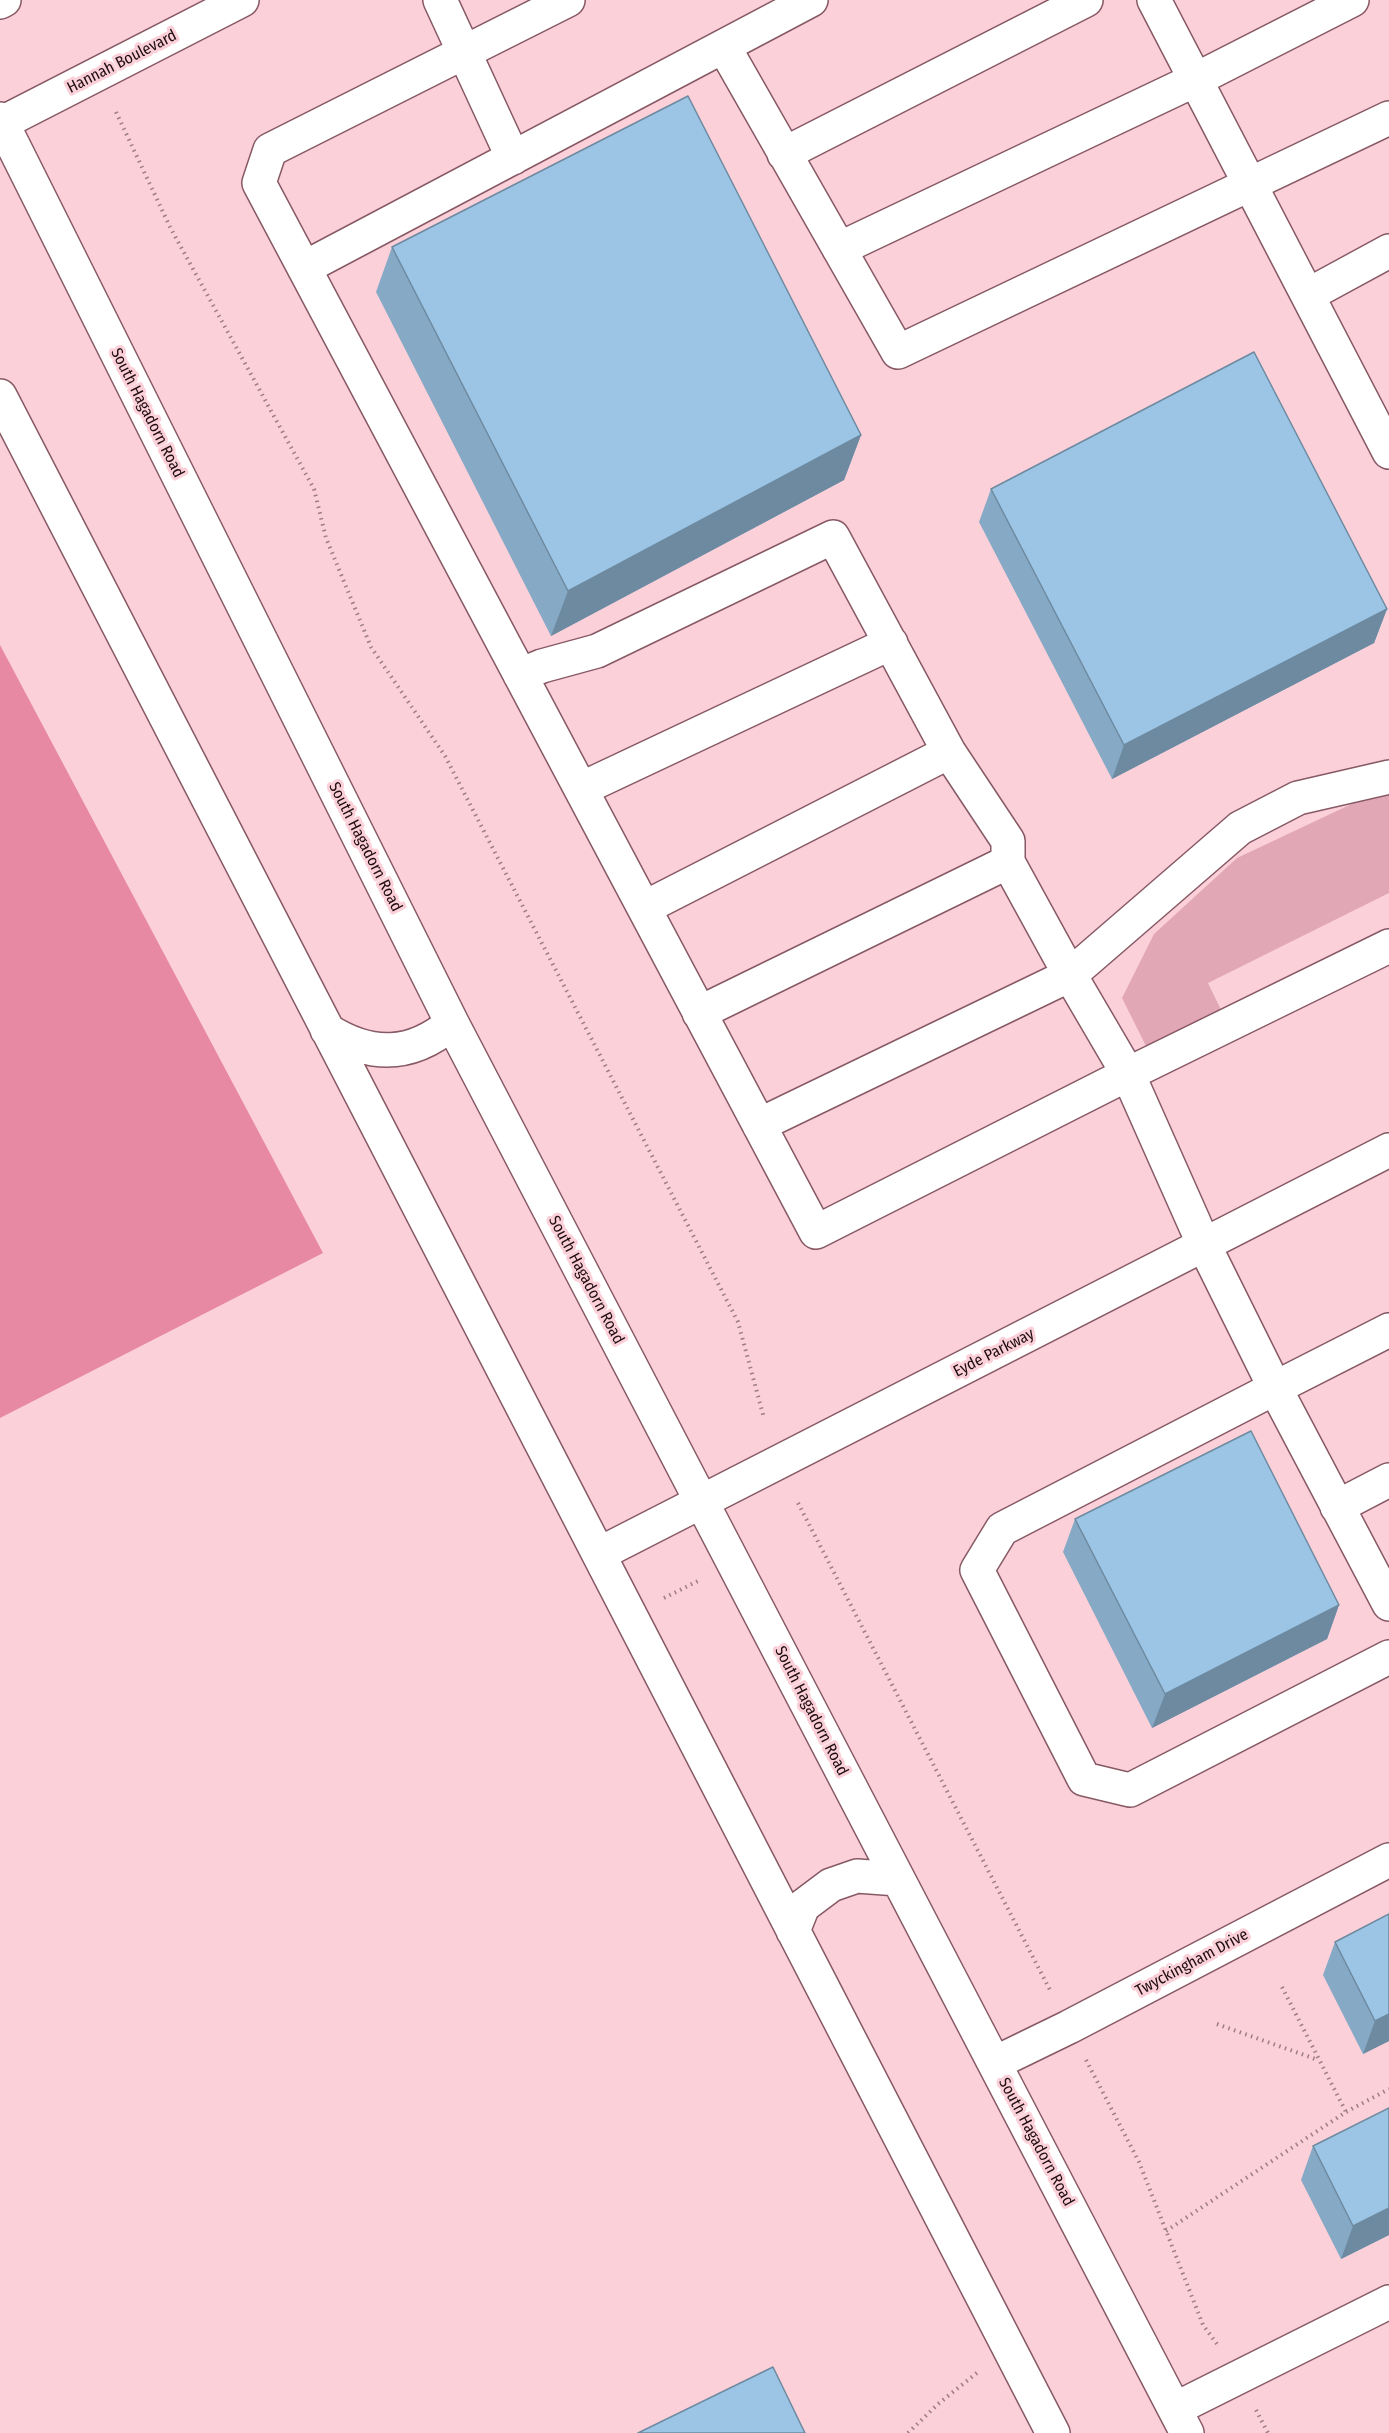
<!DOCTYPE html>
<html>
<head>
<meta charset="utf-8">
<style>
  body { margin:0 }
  canvas { display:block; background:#fbd0d9 }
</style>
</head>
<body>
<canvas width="1389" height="2433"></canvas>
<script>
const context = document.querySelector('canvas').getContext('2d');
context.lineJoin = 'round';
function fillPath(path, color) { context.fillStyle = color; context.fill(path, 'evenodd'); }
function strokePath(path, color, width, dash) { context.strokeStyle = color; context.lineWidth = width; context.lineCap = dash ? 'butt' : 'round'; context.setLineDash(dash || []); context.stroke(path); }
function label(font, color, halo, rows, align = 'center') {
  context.font = font + ' "Fira Sans Condensed",sans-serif'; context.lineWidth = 6; context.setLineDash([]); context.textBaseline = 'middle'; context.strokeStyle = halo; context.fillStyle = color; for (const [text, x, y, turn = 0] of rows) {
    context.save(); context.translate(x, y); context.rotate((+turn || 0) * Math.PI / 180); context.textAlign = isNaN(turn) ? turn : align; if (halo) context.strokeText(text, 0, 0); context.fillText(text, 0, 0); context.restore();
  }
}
const green = new Path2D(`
  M1389,795v98l-181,90 15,31 -75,36 -26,-52 32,-64 83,-76 123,-58z`);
const forest = new Path2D(`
  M0,645l323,608 -323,165z`);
const path = new Path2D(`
  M116,112l54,115 144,262 12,49 45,109 74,109 293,566 26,96
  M798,1503l253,489
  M664,1598l36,-18
  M1282,1987l64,125
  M1217,2024l101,36
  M1086,2060l53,102 64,163 14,19
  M1166,2231l180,-119 43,-23
  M1256,2410l12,23
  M908,2433l30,-29 40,-32`);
const minor = new Path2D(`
  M440,0l73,158
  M568,0l-298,150 -11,33 557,1049 312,-158 261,-128
  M1154,0l235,452
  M0,2l4,-2
  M724,47l174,305 491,-234
  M0,119l452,904 735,1410
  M0,124l242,-124
  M784,154l302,-154
  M839,249l356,-169 157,-80
  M304,268l507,-268
  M1308,295l81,-44
  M0,396l1053,2037
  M520,675l22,-9 55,-15 236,-114 116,215 59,89v21l62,113 58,99 76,171 71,143 -273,141 -25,41 107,209 46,11 259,-133
  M581,789l310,-146
  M644,908l305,-156
  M699,1013l309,-151
  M327,1030c44,28 85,27 125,-7
  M759,1125l311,-150 170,-147 58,-30 91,-21
  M1389,1330l-114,58 114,216
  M1337,1507l52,-27
  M599,1554l790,-404
  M793,1931l10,-25 28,-21 26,-9 41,3
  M995,2063l74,-36 320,-167
  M1175,2409l214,-107`);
const wall = new Path2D(`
  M392,247l469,188 -17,45 -293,156 -175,-344z
  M991,489l396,120 -13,34 -262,136 -133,-257z
  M1075,1519l264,86 -12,34 -175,89 -89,-176z
  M1389,1914v127l-26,13 -40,-79 12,-33z
  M1313,2146l76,89 -48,24 -40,-79z`);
const shadedWall = new Path2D(`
  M861,435l-17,45 -293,156 17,-45z
  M1387,609l-13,34 -262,136 12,-34z
  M1339,1605l-12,34 -175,89 13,-34z
  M1389,2014v27l-26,13 12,-33z
  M1389,2208v27l-48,24 12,-33z`);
const building = new Path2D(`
  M688,96l173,339 -293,156 -176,-344z
  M1254,352l133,257 -263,136 -133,-256z
  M1251,1431l88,174 -174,89 -90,-175z
  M1389,1914v100l-14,7 -40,-79z
  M1389,2108v100l-36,18 -40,-80z
  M773,2367l32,66h-167z`);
const streetNames = [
  ["Hannah Boulevard",122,62,-27],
  ["South Hagadorn Road",147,413,63],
  ["South Hagadorn Road",365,847,63],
  ["South Hagadorn Road",586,1280,62],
  ["Eyde Parkway",994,1353,-27],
  ["South Hagadorn Road",811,1711,63],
  ["Twyckingham Drive",1192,1963,-28],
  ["South Hagadorn Road",1036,2142,62]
];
fillPath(green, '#e2a7b5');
fillPath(forest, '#e789a2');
strokePath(minor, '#875965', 36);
strokePath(path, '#9e7d85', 4, [1.5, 4.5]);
strokePath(minor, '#fff', 33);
fillPath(wall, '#86a9c5');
fillPath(shadedWall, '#6d8aa0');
fillPath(building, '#9cc5e5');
strokePath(building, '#6d8aa0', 1.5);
label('16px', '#1f0d12', '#fbd0d9', streetNames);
</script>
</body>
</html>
